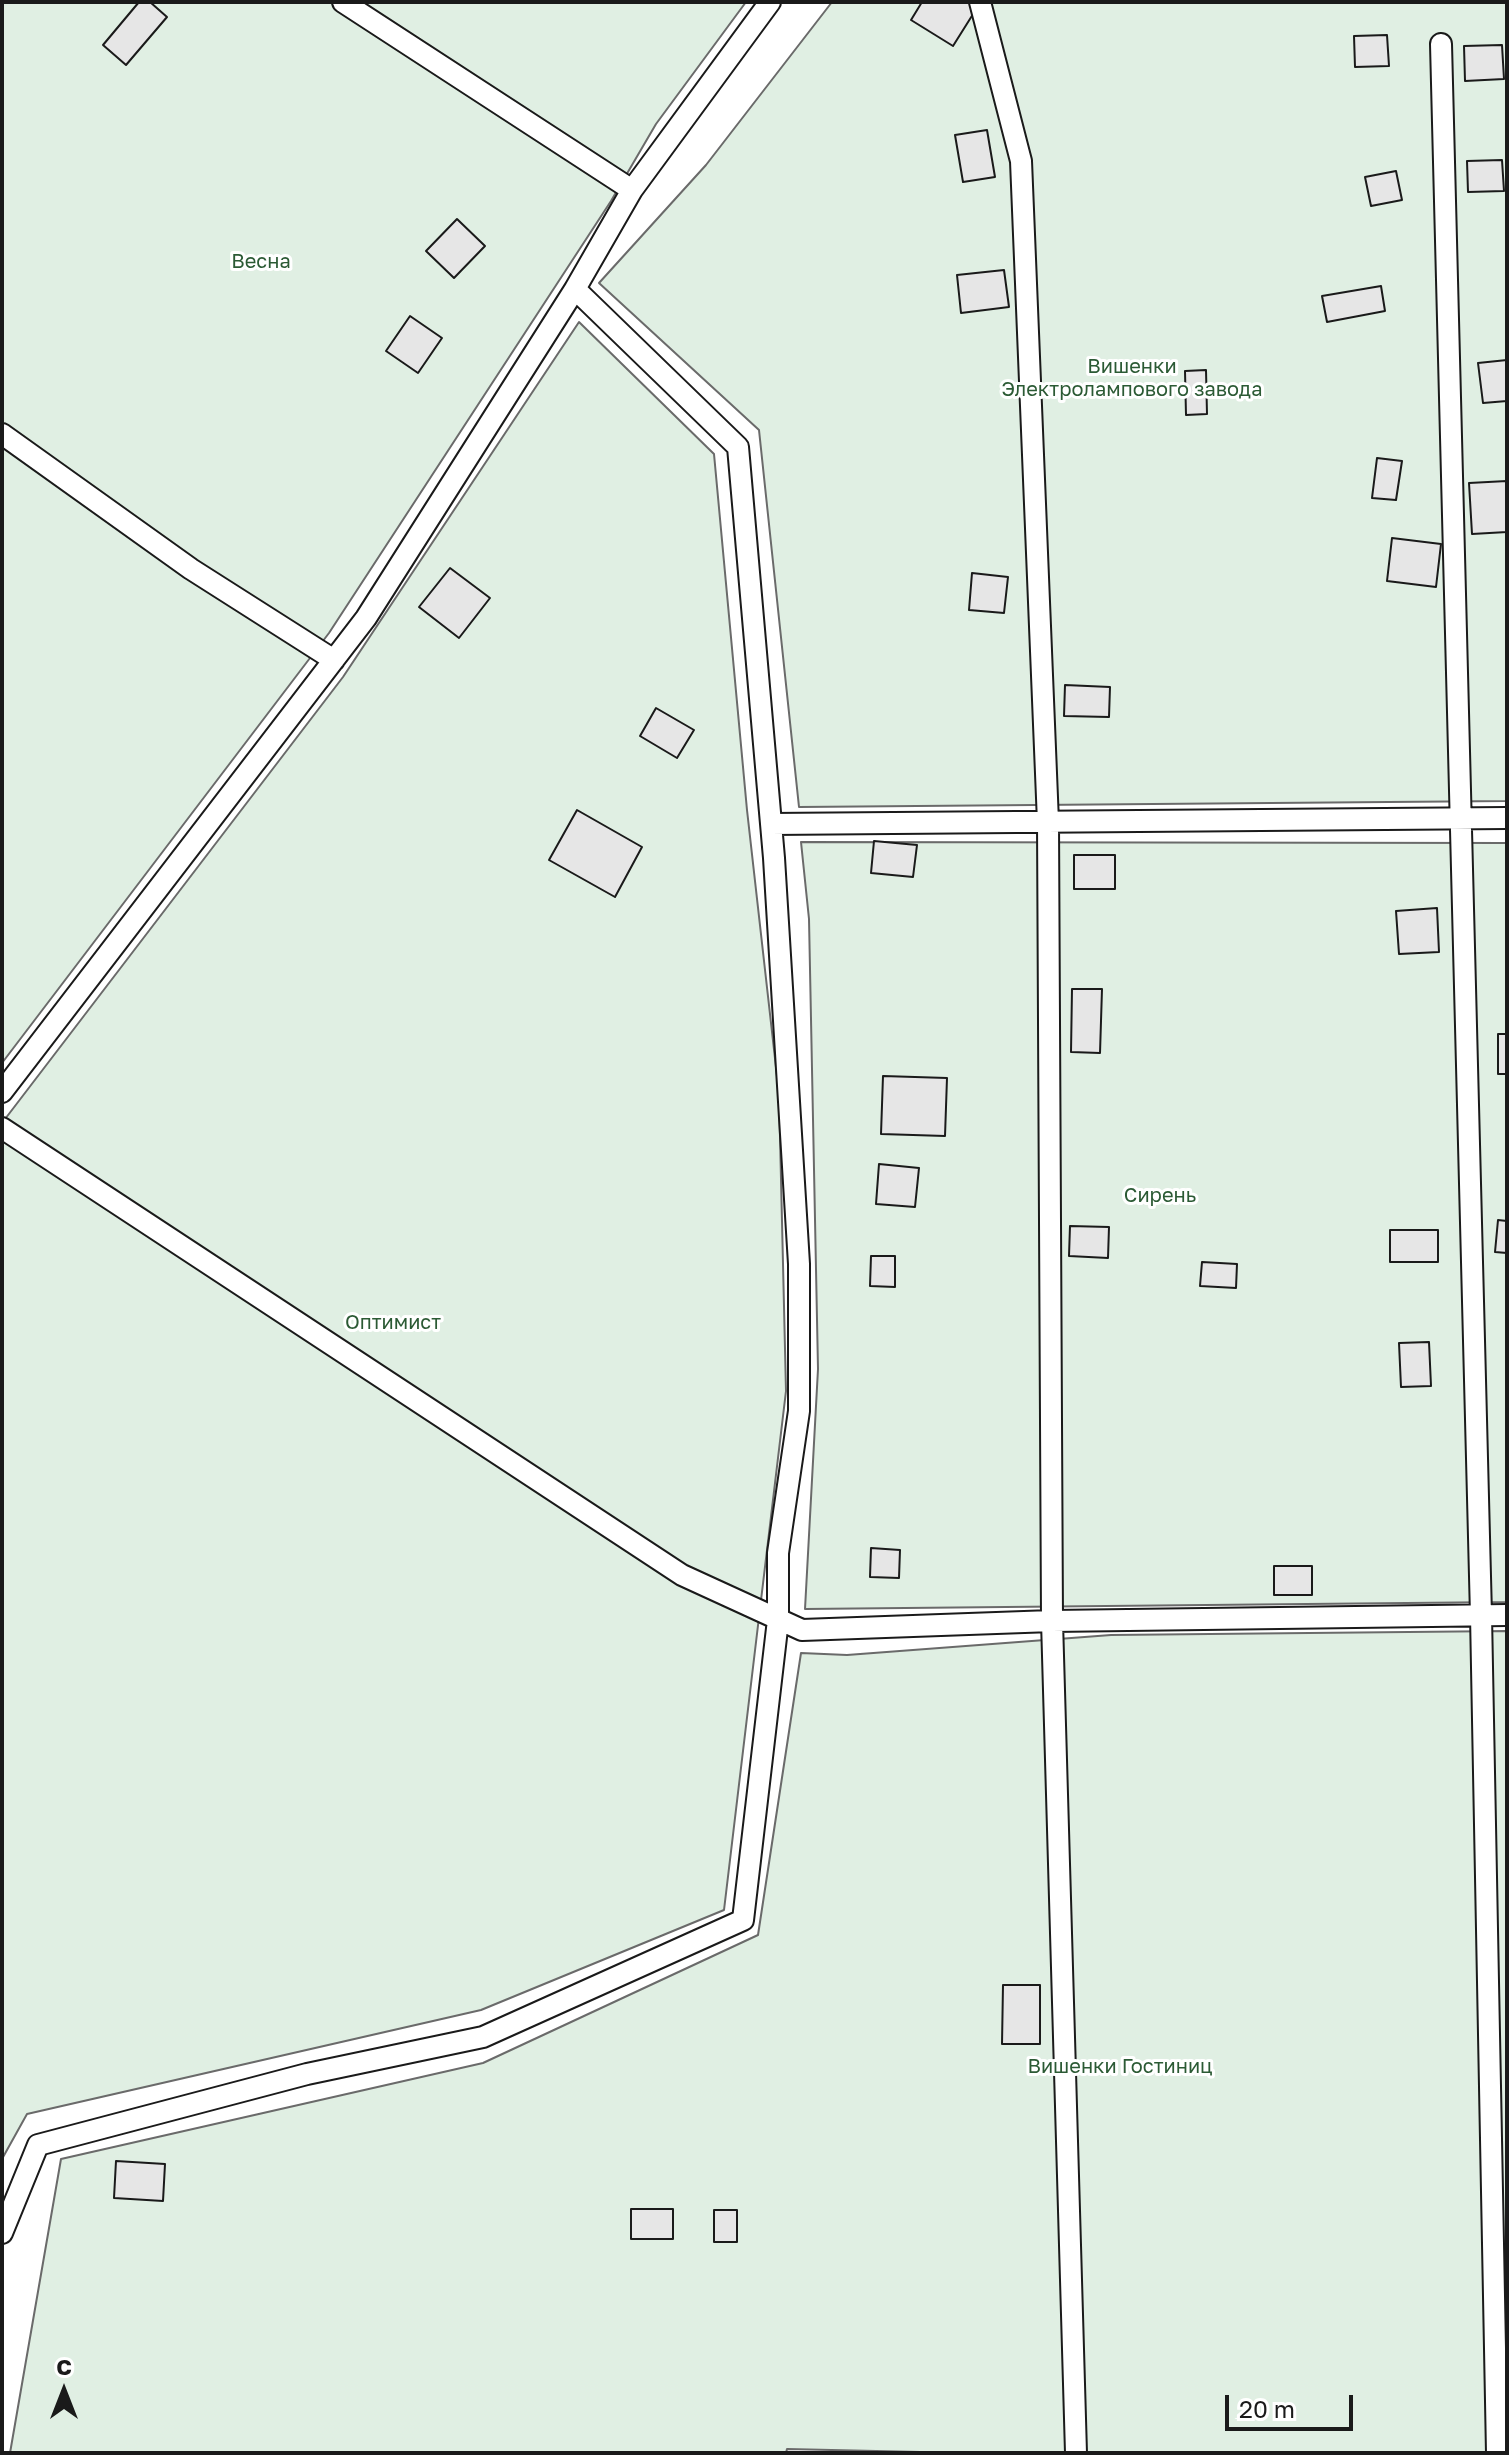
<!DOCTYPE html>
<html>
<head>
<meta charset="utf-8">
<style>
  body { margin:0 }
  #map { position:relative; width:1509px; height:2455px; overflow:hidden; background:#fff; font-family:"Golos Text",sans-serif }
  canvas { display:block }
  .frame { position:absolute; inset:0; border:4px solid #1a1a1a; pointer-events:none }
  .north { position:absolute; left:24px; top:2351px; width:80px; height:80px; -webkit-text-stroke:6px #fff; paint-order:stroke; rotate:0deg; font-size:22px; font-weight:700; line-height:32px; text-align:center; color:#1a1a1a }
  .north::after { content:''; display:block; margin:auto; width:28px; height:36px; background:#1a1a1a; clip-path:polygon(50% 0,100% 100%,50% 72%,0 100%) }
  .scale { position:absolute; left:1225px; top:2395px; width:128px; height:36px; box-sizing:border-box; border:4px solid #1a1a1a; border-top:0; padding-left:10px; font-size:24px; line-height:28px; white-space:nowrap; color:#1a1a1a; -webkit-text-stroke:6px #fff; paint-order:stroke }
</style>
</head>
<body>
<div id="map">
<canvas width="1509" height="2455"></canvas>
<div class="frame"></div>
<div class="north">С</div>
<div class="scale">20 m</div>
</div>
<script>
const context = document.querySelector('canvas').getContext('2d');
context.lineJoin = 'round';
function fillPath(path, color) { context.fillStyle = color; context.fill(path, 'evenodd'); }
function strokePath(path, color, width, dash) { context.strokeStyle = color; context.lineWidth = width; context.lineCap = dash ? 'butt' : 'round'; context.setLineDash(dash || []); context.stroke(path); }
function label(font, color, halo, rows, align = 'center') {
  context.font = font + ' "Golos Text",sans-serif'; context.lineWidth = 6; context.setLineDash([]); context.textBaseline = 'middle'; context.strokeStyle = halo; context.fillStyle = color; for (const [text, x, y, turn = 0] of rows) {
    context.save(); context.translate(x, y); context.rotate((+turn || 0) * Math.PI / 180); context.textAlign = isNaN(turn) ? turn : align; if (halo) context.strokeText(text, 0, 0); context.fillText(text, 0, 0); context.restore();
  }
}
const green = new Path2D(`
  M2,2h744l-90,122 -45,77 -282,432 -327,430z
  M832,2h675v799l-708,6 -40,-377 -160,-147 107,-118z
  M579,322l135,132 33,356 32,284 7,297 -62,519 -243,100 -454,104 -25,45v-1036l341,-446z
  M801,842l706,1v759l-702,7 13,-240 -9,-450z
  M1507,1631v822h-542l-178,-4 -1,4h-776l51,-294 422,-96 275,-128 43,-282 46,2 264,-20z`);
const building = new Path2D(`
  M139,2h11l17,15 -41,48 -23,-20z
  M922,2h56l2,1 -27,43 -42,-26z
  M1387,35l2,31 -34,1 -1,-31z
  M1502,45l2,34 -39,2 -1,-35z
  M987,130l8,47 -32,5 -8,-47z
  M1502,160l2,31 -36,1 -1,-31z
  M1396,171l6,29 -31,6 -6,-29z
  M457,219l28,27 -31,32 -28,-27z
  M1004,270l5,37 -48,6 -4,-38z
  M1381,286l4,25 -58,11 -5,-26z
  M410,316l32,22 -24,35 -32,-22z
  M1507,360v41l-24,2 -5,-40z
  M1206,370l1,44 -21,1 -1,-44z
  M1377,458l25,3 -6,39 -24,-2z
  M1507,481v51l-35,2 -3,-51z
  M1392,538l49,6 -5,43 -49,-6z
  M450,568l40,30 -31,40 -40,-31z
  M972,573l36,4 -4,36 -35,-3z
  M1065,685l45,2 -1,30 -45,-1z
  M656,708l38,22 -17,28 -37,-22z
  M577,810l65,37 -27,50 -66,-37z
  M874,841l43,4 -4,32 -42,-4z
  M1074,855h41v34h-41z
  M1437,908l2,44 -40,2 -3,-43z
  M1072,989h30l-2,64 -29,-1z
  M1498,1034h9v40h-9z
  M883,1076l64,2 -2,58 -64,-2z
  M879,1164l40,4 -4,39 -39,-3z
  M1498,1220l9,1v32l-12,-1z
  M1070,1226l39,1 -1,31 -39,-2z
  M1390,1230h48v32h-48z
  M871,1256h24v31l-25,-1z
  M1202,1262l35,2 -1,24 -36,-2z
  M1429,1342l2,44 -30,1 -2,-44z
  M871,1548l29,2 -1,28 -29,-1z
  M1274,1566h38v29h-38z
  M1003,1985h37v59h-38z
  M116,2161l49,3 -2,37 -49,-3z
  M631,2209h42v30h-42z
  M714,2210h23v32h-23z`);
const lane = new Path2D(`
  M980,2l41,159 27,661 4,799 24,832
  M1441,44l40,1571 16,838
  M632,190l138,-188
  M2,434l189,135 143,91
  M771,824l736,-6
  M2,1092l364,-474 209,-329
  M2,1128l680,447 120,55 250,-9 455,-6
  M2,2233l36,-88 269,-71 176,-37 260,-117 35,-300v-67l21,-142v-147l-25,-406 -36,-411 -163,-158 57,-99 -289,-188`);
const parkNames = [
  ["Весна",261,262],
  ["Вишенки",1132,367],
  ["Электролампового завода",1132,390],
  ["Сирень",1160,1196],
  ["Оптимист",393,1323],
  ["Вишенки Гостиниц",1120,2067]
];
fillPath(green, '#e0efe3');
strokePath(green, '#6a6a6a', 2);
fillPath(building, '#e6e6e6');
strokePath(building, '#1a1a1a', 2);
strokePath(lane, '#1a1a1a', 24);
strokePath(lane, '#fff', 20);
label('20px', '#2b5a34', '#fff', parkNames);
</script>
</body>
</html>
